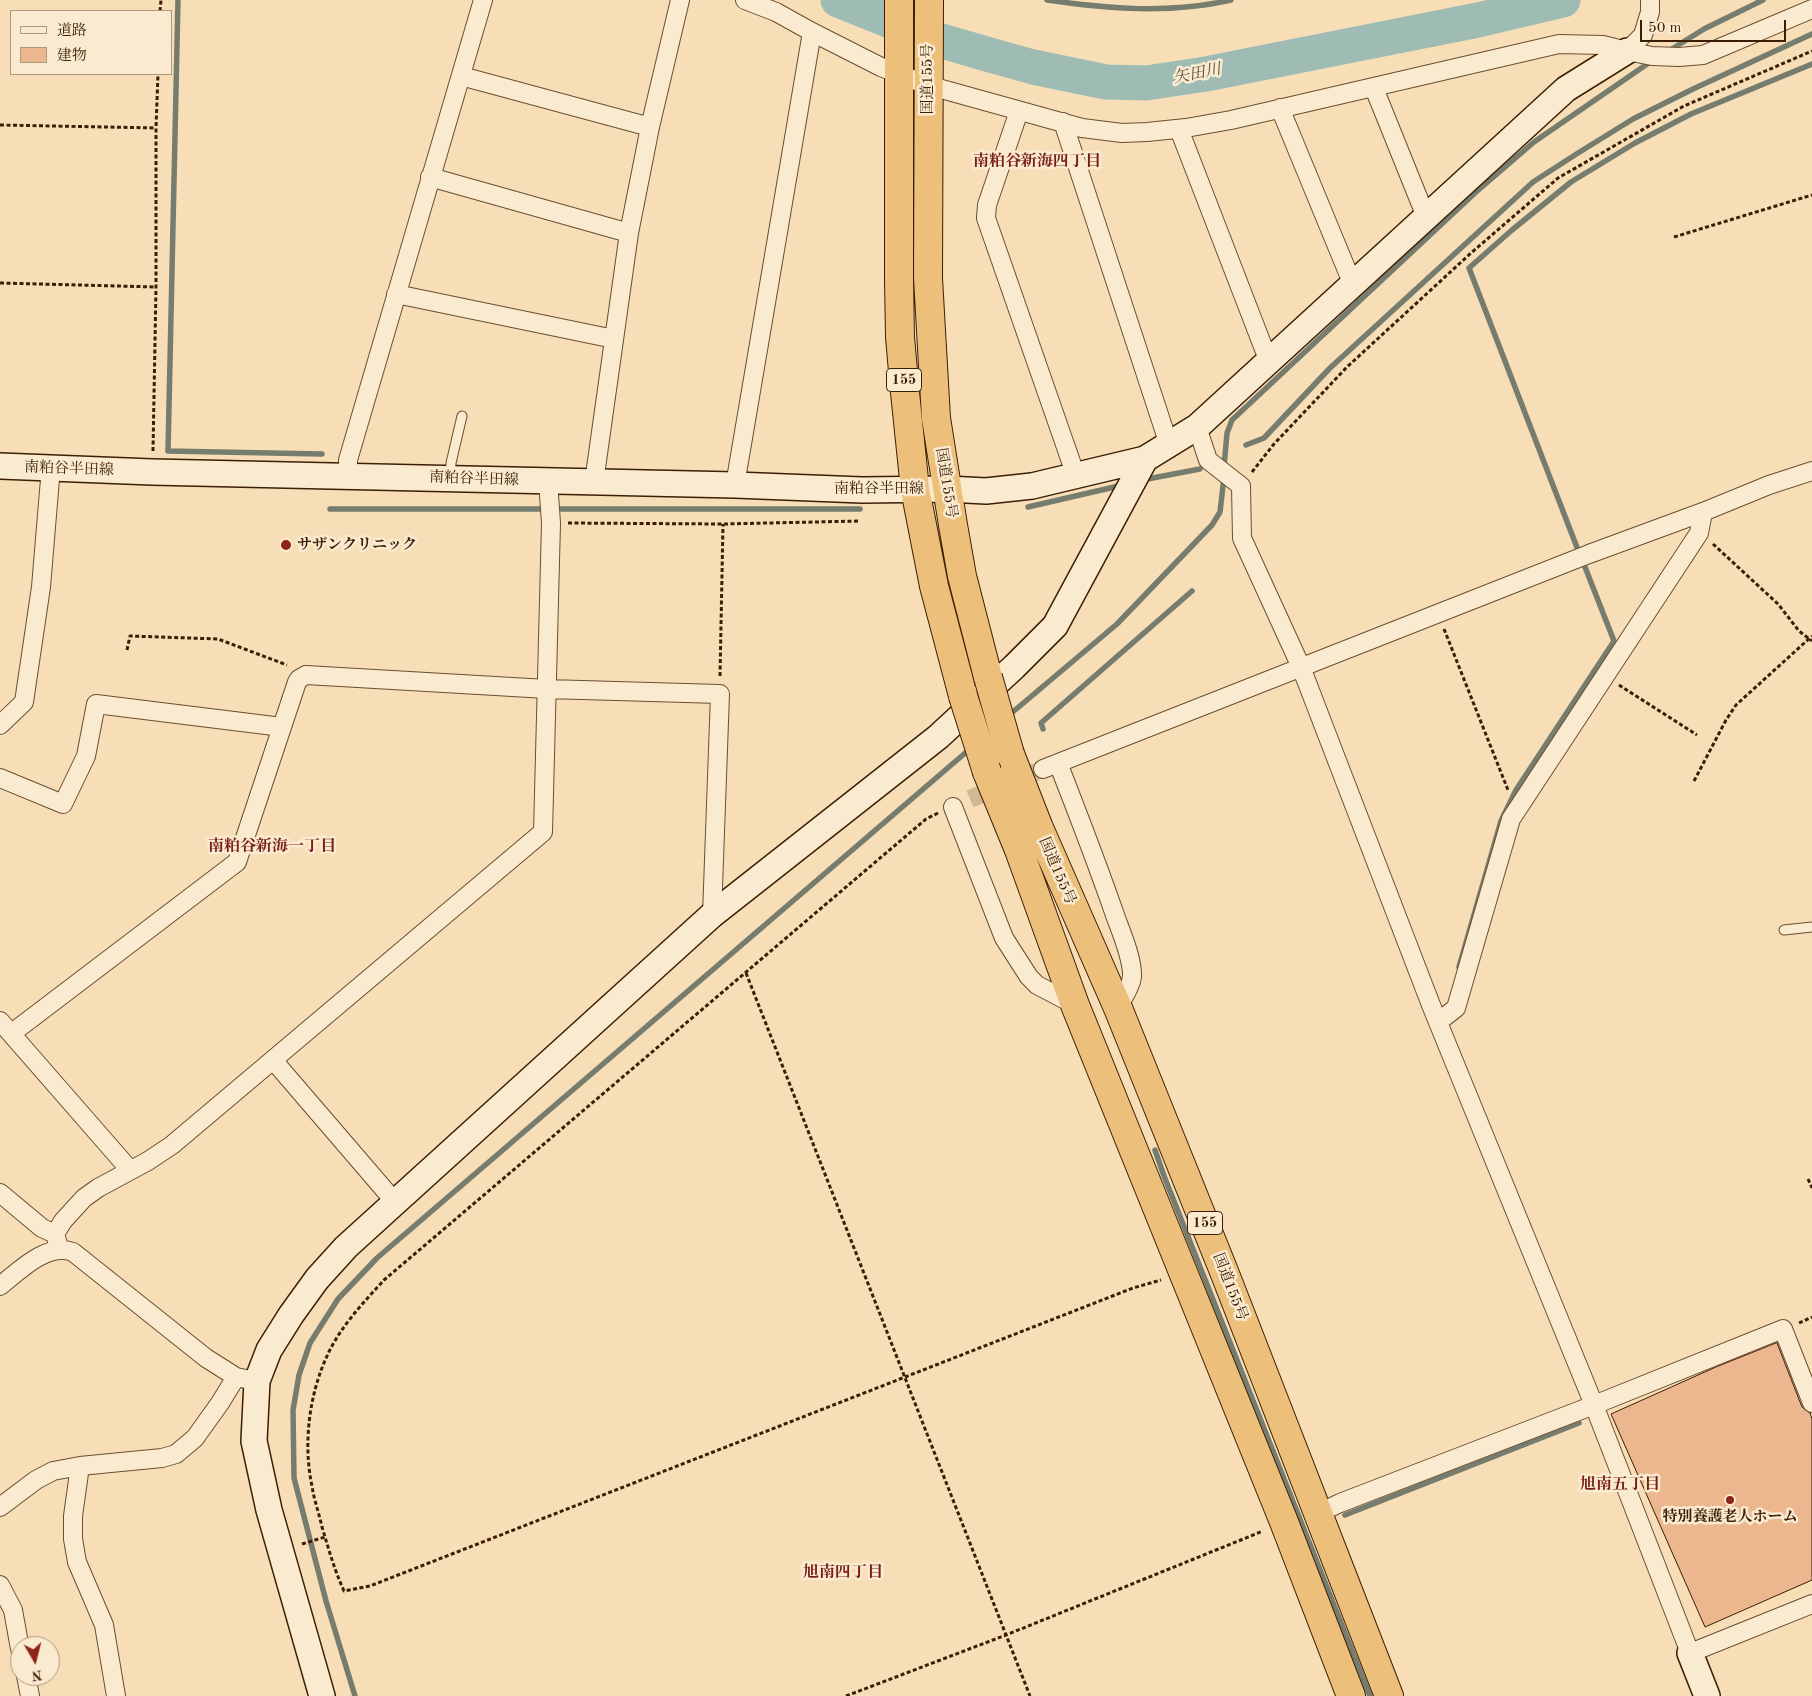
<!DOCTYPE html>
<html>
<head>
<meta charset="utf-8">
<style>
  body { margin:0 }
  #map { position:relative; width:1812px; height:1696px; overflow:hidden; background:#f7deb6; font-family:"Old Standard TT","Noto Serif JP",serif }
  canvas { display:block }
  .legend { position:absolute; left:10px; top:10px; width:162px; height:65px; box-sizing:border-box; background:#faead0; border:1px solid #ae987e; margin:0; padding:6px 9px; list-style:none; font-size:15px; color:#3b1e04 }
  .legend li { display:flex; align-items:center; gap:10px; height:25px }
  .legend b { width:25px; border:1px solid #ae987e }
  .north { position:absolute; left:10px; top:1636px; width:50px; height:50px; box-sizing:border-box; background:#faead0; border:1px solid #ae987e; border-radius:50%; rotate:172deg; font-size:14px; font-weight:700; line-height:20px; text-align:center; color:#3b1e04 }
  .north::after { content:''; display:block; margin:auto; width:18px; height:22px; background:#8f2418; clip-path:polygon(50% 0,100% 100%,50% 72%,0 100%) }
  .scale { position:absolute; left:1640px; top:20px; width:146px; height:22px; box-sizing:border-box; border:2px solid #3b1e04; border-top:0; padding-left:6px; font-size:15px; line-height:18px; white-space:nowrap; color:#3b1e04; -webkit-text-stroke:4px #faead0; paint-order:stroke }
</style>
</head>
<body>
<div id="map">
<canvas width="1812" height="1696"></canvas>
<ul class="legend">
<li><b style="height:6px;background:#faead0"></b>道路</li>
<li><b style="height:14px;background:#ecb68f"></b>建物</li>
</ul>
<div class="north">N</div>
<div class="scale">50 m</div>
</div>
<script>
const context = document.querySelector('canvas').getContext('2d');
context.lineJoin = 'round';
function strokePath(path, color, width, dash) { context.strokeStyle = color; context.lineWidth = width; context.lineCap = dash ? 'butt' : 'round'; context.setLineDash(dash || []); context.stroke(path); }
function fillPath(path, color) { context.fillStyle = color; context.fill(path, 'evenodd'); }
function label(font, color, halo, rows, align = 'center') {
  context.font = font + ' "Old Standard TT","Noto Serif JP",serif'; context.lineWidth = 5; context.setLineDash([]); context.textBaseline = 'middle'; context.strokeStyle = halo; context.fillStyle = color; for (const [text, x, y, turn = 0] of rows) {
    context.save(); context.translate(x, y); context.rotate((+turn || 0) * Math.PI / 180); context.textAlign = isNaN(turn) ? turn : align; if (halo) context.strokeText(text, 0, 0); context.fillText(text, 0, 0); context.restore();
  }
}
const stream = new Path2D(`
  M178,0l-10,451 154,3
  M1047,0c62,9 122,14 184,0
  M1667,52l37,-23 59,-29
  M1246,445l18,-7 66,-70 203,-186 45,-29 55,-34 60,-30 119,-55
  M1224,467l3,-34 5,-13 244,-228 58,-50 119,-82
  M1142,480l58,-11
  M1028,507l95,-22
  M330,509h530
  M1578,550l-109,-282 43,-38 59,-48 64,-39 56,-29 121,-50
  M1008,716l109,-92 95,-99 8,-13 4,-35
  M1043,729l-2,-6 151,-132
  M1459,967l42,-146 15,-31 98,-149 -29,-74
  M1155,1150l9,26 206,520
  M1345,1515l234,-92
  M355,1696l-29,-95 -32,-123 -1,-68 6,-35 11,-32 28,-44 39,-41 594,-510`);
const river = new Path2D(`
  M838,0l97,39 55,16 43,12 73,15 40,1 60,-9 272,-54 85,-20`);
const building = new Path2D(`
  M1777,1343l25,64 8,6 2,6v161l-107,47 -94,-213 105,-47z`);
const streetTunnel = new Path2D(`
  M970,799l73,-30`);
const path = new Path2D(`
  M160,11l1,-11
  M0,125l156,3
  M1674,237l138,-42
  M0,283l156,4
  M153,451l3,-164v-159l2,-54
  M1252,472l22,-28 73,-77 124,-114 87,-75 126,-72 128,-55
  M568,523l155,1 137,-3
  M1713,544l65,60 21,27 13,10
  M1444,629l64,161
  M127,650l3,-14 88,3 69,26
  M720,676l3,-152
  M1619,685l78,50
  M1694,781l32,-61 10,-15 76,-69
  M938,813l-12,6 -542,461c-21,23 -44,47 -57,76 -18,39 -24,88 -15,130 2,14 7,27 10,41 7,23 12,42 22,64l26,-5 763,-298 28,-8
  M746,973l284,723
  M1808,1179l4,9
  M1799,1323l13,-6
  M302,1544l23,-7
  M846,1696l160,-61 257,-104`);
const lane = new Path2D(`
  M450,477l1,-14 11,-47
  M1784,930l28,-3`);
const street = new Path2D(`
  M745,0l31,12 36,20 69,35 46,18 155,43 40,5 25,-1 39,-4 45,-8 328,-76 44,1 24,6
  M1650,0v12l-7,23 -16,16 25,5 27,1 24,-2 109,-46
  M461,76l189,51
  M1374,88l52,129
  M1280,108l73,177
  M1019,111l-32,94 -1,13 90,258
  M1063,122l106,323
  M1179,129l90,233
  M430,177l199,56
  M396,294l218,45
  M1197,427l11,33 33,26 1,52 59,129 130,338 163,400 96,248 122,-49
  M348,475v-15l135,-460
  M594,482l35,-249 21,-106 30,-127
  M735,485l77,-453
  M0,725l24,-23 17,-115 10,-120
  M1058,763c20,51 40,103 58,155 6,16 17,42 16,59 -1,10 -10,22 -14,31
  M1043,769l546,-215 114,-42 66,-27 43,-14
  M0,778l63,26 23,-48 10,-52 186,23
  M953,807l51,131 25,39 8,8 38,20
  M0,1021l130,149
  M1438,1022l18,-14 55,-189 188,-286 4,-21
  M12,1033l225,-171 60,-180 2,-3 7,-4 241,14 173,5 -8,221
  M273,1060l122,142
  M0,1193l42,35 13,6 3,10
  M55,1234l8,-13 21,-23 14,-10 50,-27 24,-16 371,-313 8,-309 -3,-42
  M0,1286c19,-15 47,-44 73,-34l133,106 30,19 10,2
  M0,1507l36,-27 17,-9 27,-5
  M1317,1514l23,-11 254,-98 189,-76 29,74
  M0,1585l13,25 7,39
  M26,1676l4,20
  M116,1696l-12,-71 -27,-63 -4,-23v-23l7,-50 82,-8 14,-4 19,-16 25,-35 16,-26`);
const secondary = new Path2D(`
  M0,466l152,6 583,13 127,5 86,-1 38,2 46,-5 113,-27
  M1690,1653l17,43
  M322,1696l-53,-186 -15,-69 3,-60 12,-31 22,-35 26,-36 29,-32 366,-332 226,-178 76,-70 41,-41 90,-167 52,-32 369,-338 61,-38`);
const highway = new Path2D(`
  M899,0v280l1,57 4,46 11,106 19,97 29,110
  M929,0l-1,278 8,140 17,107 9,51 26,101
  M1010,754l29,74 79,180 107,266 164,422
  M987,772l32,78 56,155 209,517 67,174`);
const highwayBridge = new Path2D(`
  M988,677l22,77
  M963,696l24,76`);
const markers = [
  [286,545,6,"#8f2418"],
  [1730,1500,5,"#8f2418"]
];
const shields = [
  [904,380,35],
  [1205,1223,35]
];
const shieldNames = [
  ["155",904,380],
  ["155",1205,1223]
];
const streetNames = [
  ["国道155号",928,79,-90],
  ["南粕谷半田線",69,469,2],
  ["南粕谷半田線",474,479,2],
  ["国道155号",946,483,81],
  ["南粕谷半田線",879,489],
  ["国道155号",1057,871,67],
  ["国道155号",1230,1287,69]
];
const poiNames = [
  ["サザンクリニック",297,545],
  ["特別養護老人ホーム",1730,1517,"center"]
];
const waterNames = [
  ["矢田川",1197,74,-11]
];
const neighbourhoodNames = [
  ["南粕谷新海四丁目",1037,162],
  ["南粕谷新海一丁目",272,847],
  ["旭南五丁目",1620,1485],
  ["旭南四丁目",843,1573]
];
strokePath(stream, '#767c6e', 5.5);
strokePath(river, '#9ebbb4', 35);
fillPath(building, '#ecb68f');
strokePath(building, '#3b1e04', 1);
strokePath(streetTunnel, '#d1b892', 18, [18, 9]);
strokePath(lane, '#6a4e30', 11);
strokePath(street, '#6a4e30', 20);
strokePath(secondary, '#3b1e04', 28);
strokePath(highway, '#3b1e04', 30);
strokePath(path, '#3b1e04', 3, [4, 2.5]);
strokePath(lane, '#faead0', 9);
strokePath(street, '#faead0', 18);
strokePath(secondary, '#faead0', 25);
strokePath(highway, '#ecbf7b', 28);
strokePath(highwayBridge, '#3b1e04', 30, []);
strokePath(highwayBridge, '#ecbf7b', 28);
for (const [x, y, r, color] of markers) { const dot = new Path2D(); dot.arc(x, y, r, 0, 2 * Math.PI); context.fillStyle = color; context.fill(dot); strokePath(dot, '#faead0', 2); }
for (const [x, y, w] of shields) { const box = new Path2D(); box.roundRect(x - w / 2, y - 11.5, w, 23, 4); context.fillStyle = '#faead0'; context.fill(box); strokePath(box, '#3b1e04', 1); }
label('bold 14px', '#3b1e04', null, shieldNames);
label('15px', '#3b1e04', '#faead0', streetNames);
label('bold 15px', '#3b1e04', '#faead0', poiNames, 'left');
label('italic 16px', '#594d39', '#faead0', waterNames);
label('bold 16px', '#7a1f14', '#faead0', neighbourhoodNames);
</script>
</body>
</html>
